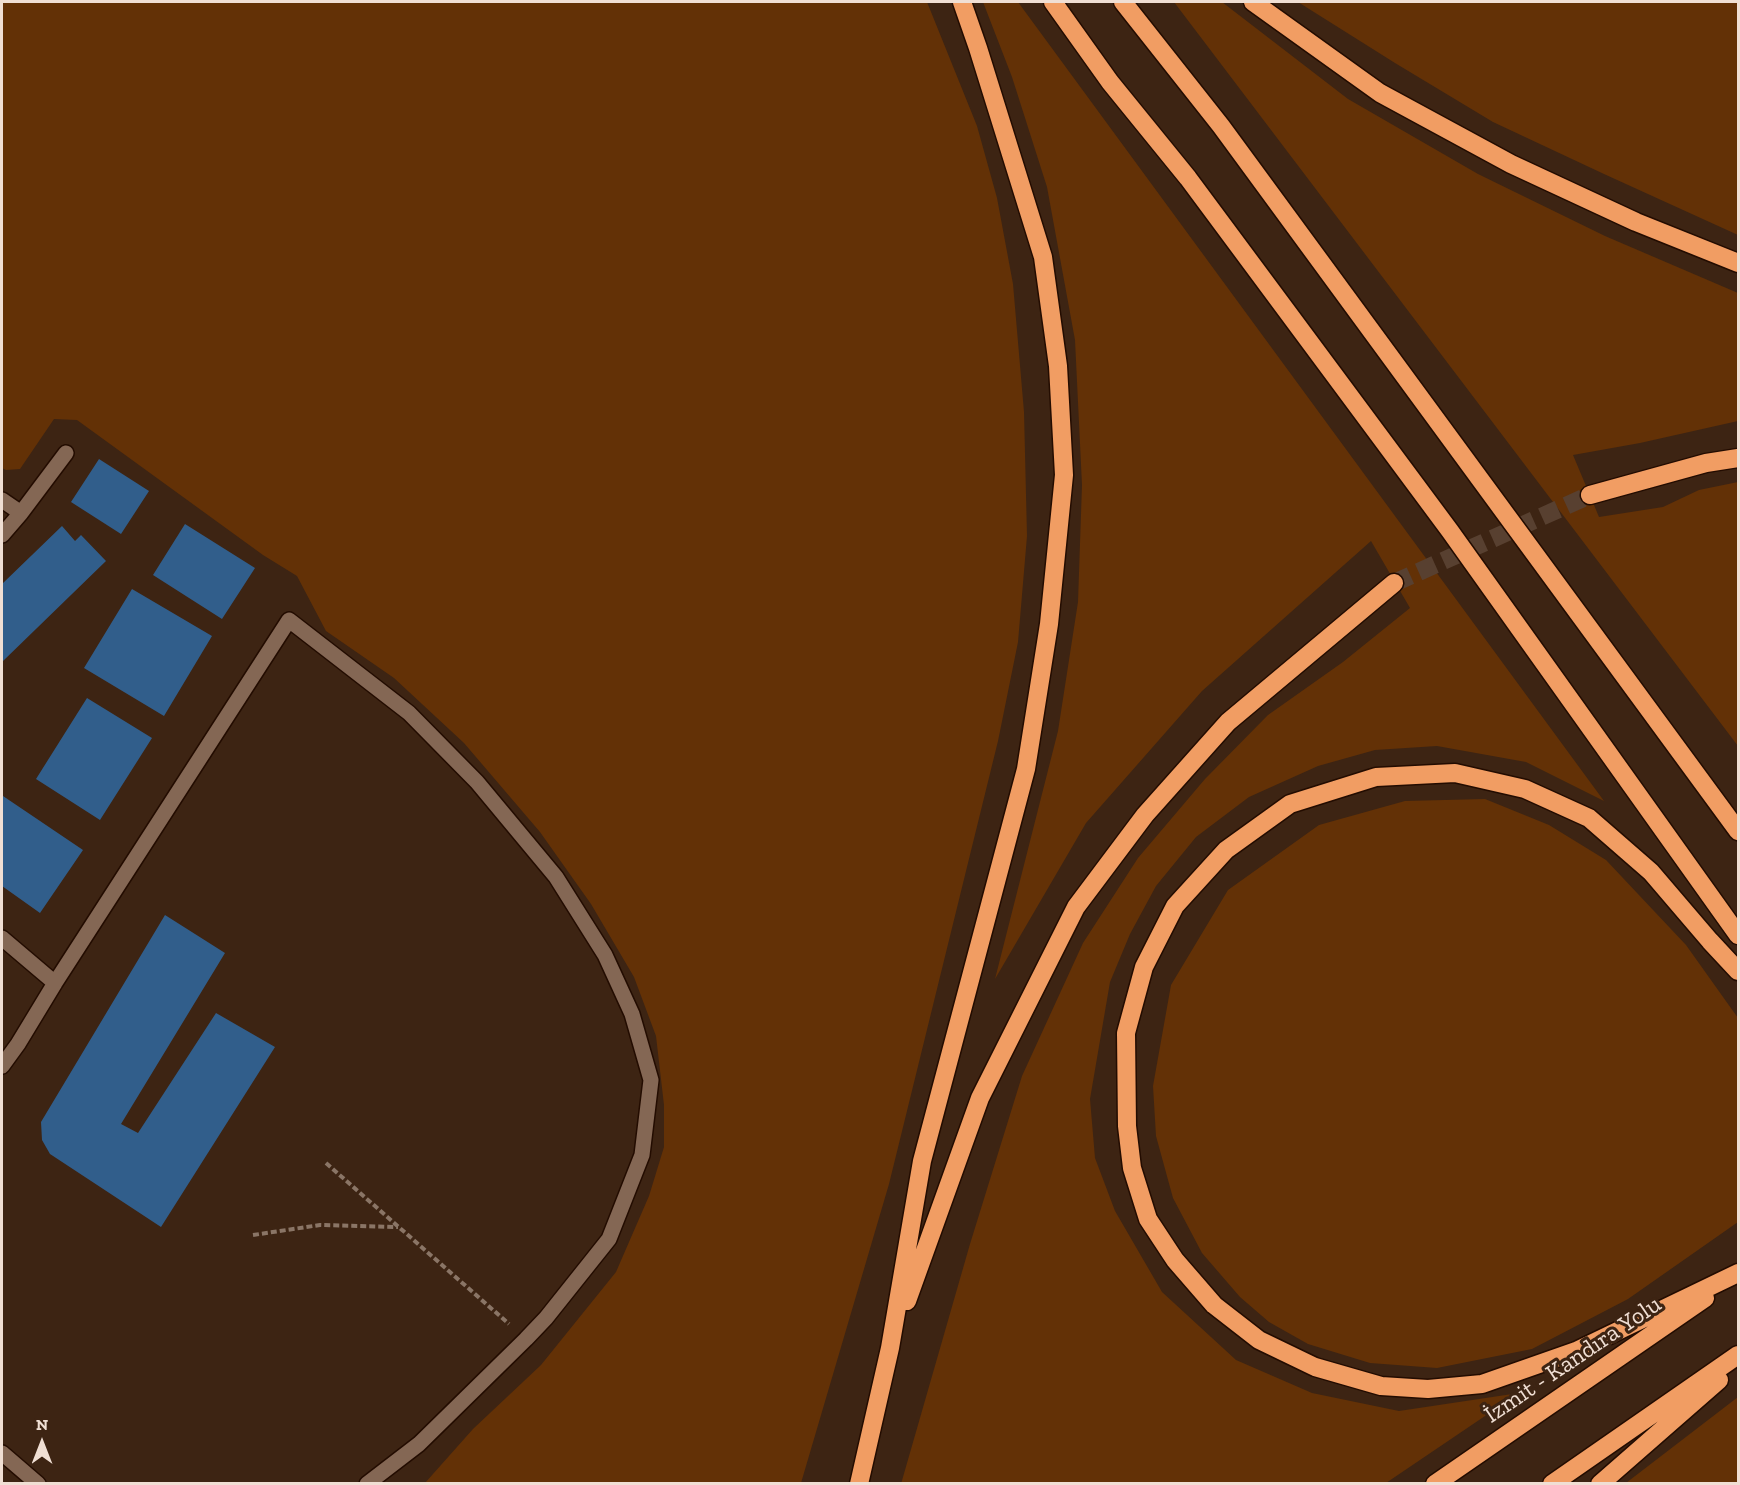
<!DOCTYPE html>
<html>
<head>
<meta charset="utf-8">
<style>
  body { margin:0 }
  #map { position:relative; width:1740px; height:1485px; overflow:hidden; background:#3d2413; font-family:"Zilla Slab",serif }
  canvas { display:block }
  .frame { position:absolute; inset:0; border:3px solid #f0dfd4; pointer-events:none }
  .north { position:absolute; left:12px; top:1413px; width:60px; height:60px; -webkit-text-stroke:4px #3d2413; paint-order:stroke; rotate:0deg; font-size:16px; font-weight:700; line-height:24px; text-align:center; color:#f0dfd4 }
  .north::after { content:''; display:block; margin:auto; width:21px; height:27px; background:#f0dfd4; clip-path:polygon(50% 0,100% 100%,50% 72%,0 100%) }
</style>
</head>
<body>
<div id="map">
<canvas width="1740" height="1485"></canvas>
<div class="frame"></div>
<div class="north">N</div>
</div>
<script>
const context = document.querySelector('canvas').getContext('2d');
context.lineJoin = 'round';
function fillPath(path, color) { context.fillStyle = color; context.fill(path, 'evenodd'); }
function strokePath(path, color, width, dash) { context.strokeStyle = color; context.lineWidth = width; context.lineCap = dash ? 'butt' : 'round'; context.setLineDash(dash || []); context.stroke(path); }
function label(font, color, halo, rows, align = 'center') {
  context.font = font + ' "Zilla Slab",serif'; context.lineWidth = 6; context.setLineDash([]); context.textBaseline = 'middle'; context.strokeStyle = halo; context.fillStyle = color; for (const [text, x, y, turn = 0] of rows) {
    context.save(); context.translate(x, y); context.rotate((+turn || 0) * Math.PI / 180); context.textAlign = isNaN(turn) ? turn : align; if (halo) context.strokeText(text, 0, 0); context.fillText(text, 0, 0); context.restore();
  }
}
const green = new Path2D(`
  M2,2h925l50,124 20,72 16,86 11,128 3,124 -9,106 -20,99 -109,443 -88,299h-376l48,-54 68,-64 75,-93 33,-76 15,-49v-42l-8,-69 -22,-59 -43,-73 -51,-72 -76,-89 -70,-65 -68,-47 -29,-55 -34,-21 -186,-135 -23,-1 -34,50 -14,1 -4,-2z
  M983,2h35l586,799 -78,-39 -89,-16 -62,4 -57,16 -69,31 -53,40 -40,49 -26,48 -20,48 -20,117 5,59 20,53 47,81 74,68 76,33 87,18 120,-18 -133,90 -485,1 69,-240 52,-168 61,-133 55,-85 67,-79 63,-64 75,-53 67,-54 -39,-67 -169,150 -116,132 -91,156 63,-248 20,-129 4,-117 -7,-145 -28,-153 -35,-110z
  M1174,2h48l126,97 130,75 127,62 133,57v128l-98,22 -67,12 26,62 64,-10 36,-17 39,-8v264z
  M1298,2h440v233l-134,-61 -111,-52 -98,-59z
  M1485,799l64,26 57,35 80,85 52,73v204l-110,77 -96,50 -95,19 -67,-5 -62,-19 -39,-22 -29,-25 -38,-44 -29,-55 -17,-62 -3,-50 18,-101 57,-95 91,-65 86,-24z
  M1738,1397v86h-112z`);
const building = new Path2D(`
  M99,459l50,32 -28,43 -50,-32z
  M185,524l70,44 -33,51 -69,-44z
  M62,526l13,15 6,-6 25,26 -104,101v-78z
  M132,589l80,47 -48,80 -80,-48z
  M87,698l65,40 -52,82 -64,-41z
  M3,796l80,54 -43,63 -38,-27v-88z
  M165,915l60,38 -104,171 17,9 78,-120 59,34 -114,180 -111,-73 -8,-14 -1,-18z`);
const highwayTunnel = new Path2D(`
  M1394,583l196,-88`);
const path = new Path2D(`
  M326,1163l183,161
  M253,1235l67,-10 78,2`);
const street = new Path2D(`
  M2,500l19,13
  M2,535l19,-22 45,-60
  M2,938l53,45
  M2,1066l16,-22 37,-61 234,-363 120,93 68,69 79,95 49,78 27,59 19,66 -9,75 -33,84 -63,79 -20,21 -107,105 -52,40
  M2,1453l36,31`);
const highway = new Path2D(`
  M1053,2l57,80 78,96 262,353 288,404
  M1123,2l98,124 517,705
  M1253,2l127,91 131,71 125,58 102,41
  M1590,495l116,-32 32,-5
  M1738,971l-28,-30 -59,-69 -62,-54 -64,-29 -70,-16 -79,4 -86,27 -64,46 -51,56 -31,61 -18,66 1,93 5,42 16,51 27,41 39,45 45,35 56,27 66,19 47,3 54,-5 94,-33 162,-78
  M907,1301l73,-203 96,-191 69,-92 83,-93 166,-139
  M859,1484l31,-136 32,-187 104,-392 23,-145 15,-149 -6,-109 -15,-109 -65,-209 -16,-46
  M1435,1484l270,-186
  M1552,1484l186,-129
  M1600,1484l119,-104`);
const streetNames = [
  ["İzmit - Kandıra Yolu",1573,1360,-34]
];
fillPath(green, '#633106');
fillPath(building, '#315e8b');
strokePath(highwayTunnel, '#584030', 18, [18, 9]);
strokePath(street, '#230c00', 18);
strokePath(highway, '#230c00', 21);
strokePath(path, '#8a7566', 4, [6, 3]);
strokePath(street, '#846754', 15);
strokePath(highway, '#f19d63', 18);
label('24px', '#f0dfd4', '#3d2413', streetNames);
</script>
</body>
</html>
